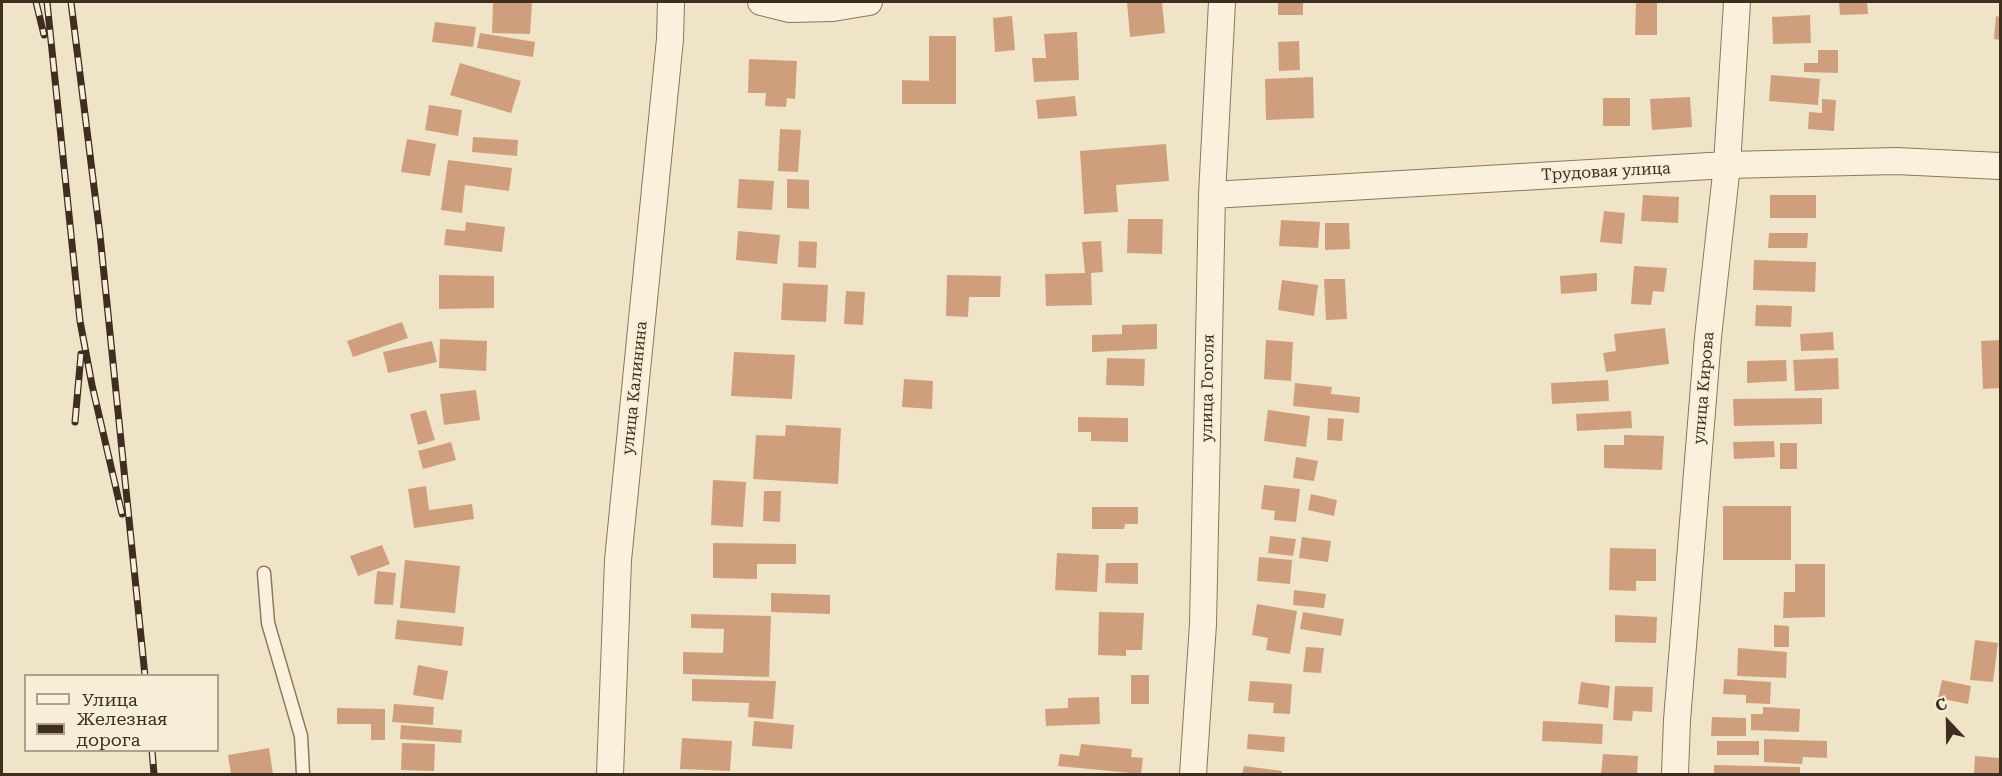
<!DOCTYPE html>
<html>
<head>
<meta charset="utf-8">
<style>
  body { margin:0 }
  #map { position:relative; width:2002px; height:776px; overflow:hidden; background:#f0e4c8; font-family:"Roboto Serif",serif }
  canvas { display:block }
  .frame { position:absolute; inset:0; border:3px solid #3d2e20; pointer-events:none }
  .legend { position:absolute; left:24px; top:674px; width:195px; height:78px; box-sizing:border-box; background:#f7eed8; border:2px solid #ada18e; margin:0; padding:8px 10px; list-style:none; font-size:18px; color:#3d2e20 }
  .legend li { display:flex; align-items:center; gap:12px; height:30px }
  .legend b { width:30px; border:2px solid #ada18e }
  .north { position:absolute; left:1918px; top:692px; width:60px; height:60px; -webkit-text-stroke:4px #f7eed8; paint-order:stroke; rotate:338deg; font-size:16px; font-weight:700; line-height:24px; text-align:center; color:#3d2e20 }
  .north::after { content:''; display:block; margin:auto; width:21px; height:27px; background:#3d2e20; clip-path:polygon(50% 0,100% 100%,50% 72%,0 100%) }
</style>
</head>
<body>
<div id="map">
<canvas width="2002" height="776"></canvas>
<div class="frame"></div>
<ul class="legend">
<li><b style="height:8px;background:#faf1dc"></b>Улица</li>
<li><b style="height:8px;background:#3d2e20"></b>Железная дорога</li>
</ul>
<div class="north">С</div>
</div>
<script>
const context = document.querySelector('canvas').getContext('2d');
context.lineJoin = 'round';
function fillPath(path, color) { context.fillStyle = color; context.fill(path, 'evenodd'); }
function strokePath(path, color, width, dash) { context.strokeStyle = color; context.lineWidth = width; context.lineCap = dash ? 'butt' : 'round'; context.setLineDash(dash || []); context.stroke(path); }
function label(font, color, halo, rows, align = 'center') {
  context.font = font + ' "Roboto Serif",serif'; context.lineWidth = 5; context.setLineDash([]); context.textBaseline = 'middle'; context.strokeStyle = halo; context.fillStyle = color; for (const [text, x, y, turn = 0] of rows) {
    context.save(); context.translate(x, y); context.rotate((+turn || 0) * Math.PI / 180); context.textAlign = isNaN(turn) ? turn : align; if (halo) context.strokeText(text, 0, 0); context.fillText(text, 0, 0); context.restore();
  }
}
const building = new Path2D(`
  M493,2h39l-2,32 -38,-1z
  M1127,2h35l3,31 -35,4z
  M1278,2h25v13h-25z
  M1636,2h21v33h-22z
  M1839,2h28l1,12 -28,1z
  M1810,15l1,28 -38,1 -1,-27z
  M1012,16l3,34 -20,2 -2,-34z
  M1996,16l4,1v23l-6,-1z
  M435,22l41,5 -3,20 -41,-5z
  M1077,32l2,48 -45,2 -2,-24h14l-2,-24z
  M480,33l55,9 -2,15 -56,-9z
  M929,36h27v68h-54v-24l27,1z
  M1299,41l1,29 -21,1 -1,-29z
  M1818,50h20v23l-34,-1v-9h14z
  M749,59l48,2 -2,38 -8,-1 -1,9 -21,-1 1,-13h-18z
  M460,63l61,18 -10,32 -61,-18z
  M1771,75l49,4 -2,26 -49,-4z
  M1313,77l1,41 -48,2 -1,-41z
  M1075,96l2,20 -39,3 -2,-19z
  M1690,97l2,30 -40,3 -2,-31z
  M1603,98h27v28h-27z
  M1822,99l14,1 -2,31 -26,-2 1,-17 13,1z
  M429,105l33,5 -4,26 -33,-6z
  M780,129l21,1 -3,42 -20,-1z
  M473,137l45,3 -1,16 -45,-4z
  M407,139l29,5 -6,32 -29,-4z
  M1166,144l3,37 -53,4 2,27 -34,2 -4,-63z
  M448,160l64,8 -3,23 -44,-6 -3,28 -21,-3z
  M739,179l35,2 -2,29 -35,-2z
  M787,179l22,1v29l-22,-1z
  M1643,195l36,2 -1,26 -37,-2z
  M1770,195h46v23h-46z
  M1604,211l21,2 -3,31 -22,-2z
  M1128,219h35l-1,35 -35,-1z
  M1281,220l39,2 -2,26 -39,-2z
  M466,222l39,5 -3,25 -58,-7 2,-16 19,2z
  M1325,223h24l1,26 -25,1z
  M738,231l42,4 -3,29 -41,-4z
  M1769,233h39l-1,15h-39z
  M799,241l18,1 -1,26 -18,-1z
  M1101,241l2,31 -12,1 1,32 -46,1 -1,-32 40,-1 -3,-31z
  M1754,260l62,2 -1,30 -62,-2z
  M1634,266l33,2 -3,24 -11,-1 -2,14 -20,-1z
  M1597,273v18l-36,3 -1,-18z
  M439,275l55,1v32l-55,1z
  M947,275l54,1 -1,21h-31l-1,20 -22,-1z
  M1324,279h21l2,40 -21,1z
  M1282,280l36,5 -4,31 -36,-6z
  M783,283l45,2 -2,37 -45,-2z
  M846,291l19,1 -2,33 -19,-1z
  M1756,305l36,1 -1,21 -36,-1z
  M402,322l6,16 -55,19 -6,-16z
  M1157,324v25l-65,3v-17l30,-1v-9z
  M1665,328l4,36 -63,8 -3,-19 13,-2 -2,-17z
  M1833,332l1,18 -33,1 -1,-17z
  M440,339l47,2 -1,30 -47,-3z
  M1266,340l27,2 -2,39 -27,-2z
  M2000,340v48l-17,1 -2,-48z
  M432,341l5,21 -49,11 -5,-21z
  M734,352l61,3 -3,44 -61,-3z
  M1107,358l38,1 -1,27 -38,-1z
  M1838,358l1,31 -44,2 -2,-31z
  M1786,360l1,21 -40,2v-22z
  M904,379l29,2 -1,28 -30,-2z
  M1608,380l1,21 -57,3 -1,-21z
  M1295,383l37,4 -1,7 29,3 -1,16 -66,-7z
  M476,390l4,30 -36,5 -4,-31z
  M1822,398v26l-88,2 -1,-27z
  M426,410l9,30 -17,5 -8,-31z
  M1268,410l42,6 -4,31 -42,-6z
  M1631,411l1,17 -55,3 -1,-17z
  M1078,417l50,1v24l-37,-1v-9h-13z
  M1328,418l16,1 -2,22 -15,-1z
  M786,425l55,3 -3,56 -85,-5 3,-44 29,1z
  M1624,435l40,1 -2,34 -58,-2v-23h20z
  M1774,441l1,16 -41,2 -1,-17z
  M451,442l5,18 -33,9 -5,-18z
  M1780,443h17v26h-17z
  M1296,457l22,4 -4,20 -21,-3z
  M713,480l33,2 -3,45 -32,-2z
  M1264,485l36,4 -4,33 -22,-2 1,-9 -14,-2z
  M426,486l3,24 43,-6 2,15 -60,9 -6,-39z
  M764,491h17l-1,31 -17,-1z
  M1311,494l26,6 -3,16 -26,-6z
  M1723,506h68v54h-68z
  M1092,507h46v17h-13l-1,5h-32z
  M1270,536l26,3 -3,17 -25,-3z
  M1302,537l29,4 -3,21 -29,-4z
  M713,543l83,1v20h-39v15l-44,-1z
  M382,545l8,19 -32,12 -8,-20z
  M1610,548l46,1v32h-20v10l-27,-1z
  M1057,553l42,2 -2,37 -42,-2z
  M1259,557l33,3 -2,24 -33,-3z
  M405,560l55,6 -5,47 -55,-5z
  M1106,563h32v21l-33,-1z
  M1795,564h30v53l-42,1 1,-26h11z
  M377,571l19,2 -3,32 -19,-1z
  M1294,590l32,4 -2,14 -31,-3z
  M771,593l59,2v19l-59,-2z
  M1257,604l40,7 -7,43 -24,-4 2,-12 -16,-3z
  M1099,612l45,1 -2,37h-16v6l-28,-1z
  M1303,612l41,7 -3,17 -41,-7z
  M691,614l80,2 -2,61 -86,-3v-22l40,1 1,-24 -33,-1z
  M1615,615l42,2 -1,26 -41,-1z
  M397,620l67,7 -2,19 -67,-7z
  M1774,625l15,1v21h-15z
  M1975,640l23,3 -5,39 -23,-2z
  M1306,647l18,1 -3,25 -18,-1z
  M1738,648l49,4 -1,26 -49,-2z
  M418,665l30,6 -5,29 -30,-5z
  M1131,675h18v29h-18z
  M692,679l84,2 -3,38 -25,-2 1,-14 -57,-2z
  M1724,679l47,3 -1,22 -24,-1v-8l-23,-1z
  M1942,680l29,6 -3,18 -30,-6z
  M1250,681l42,3 -2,30 -17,-1 1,-10 -26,-2z
  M1581,682l29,4 -2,22 -30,-4z
  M1615,686l38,1 -1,25 -19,-1 -1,10 -19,-1z
  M1099,697l1,27 -54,2 -1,-17 23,-1v-10z
  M394,704l40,3 -1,18 -41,-3z
  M1763,707l37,2 -1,23 -48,-2v-16h12z
  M337,708l48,1v31h-14v-16h-34z
  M1712,717l34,1v18h-35z
  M754,721l40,4 -2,24 -40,-3z
  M1543,721l60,3 -1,20 -60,-3z
  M401,725l61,5 -1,13 -61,-4z
  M1248,734l37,3 -1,15 -37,-3z
  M682,738l50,3 -2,30 -50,-2z
  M1764,739l63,2v17l-24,-1 -1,7 -38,-2z
  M1717,741h42v14h-42z
  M402,743l33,1 -1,27 -33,-1z
  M1081,744l51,5 -1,8 12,1 -2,16 -83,-8 2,-12 19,2z
  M269,748l4,26h-42l-3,-19z
  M1603,754l35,2 -1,18h-36z
  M1975,756l25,2v16l-26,-1z
  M1714,765l86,2v7h-86z
  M1244,766l38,5v3h-40z`);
const service = new Path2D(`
  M264,573l4,50 33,113 2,38`);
const minor = new Path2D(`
  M761,2l28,7 44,-1 36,-6
  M1212,195l515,-30 169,-4 104,5
  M610,774l8,-214 52,-521 1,-37
  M1193,774l10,-150 9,-429 10,-193
  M1675,774l2,-54 31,-383 19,-172 10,-163`);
const rail = new Path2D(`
  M36,2l8,33
  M47,2l33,319 12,64 30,129
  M71,2l29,233 45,441
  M75,422l6,-68
  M152,750l2,24`);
const streetNames = [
  ["Трудовая улица",1606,172,-3],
  ["улица Калинина",635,388,-84],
  ["улица Гоголя",1208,388,-89],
  ["улица Кирова",1704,388,-85]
];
fillPath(building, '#cf9f7d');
strokePath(service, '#8d765c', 15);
strokePath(minor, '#8d765c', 28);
strokePath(service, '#faf1dc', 12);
strokePath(minor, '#faf1dc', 26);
strokePath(rail, '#3d2e20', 7);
strokePath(rail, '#f7eed8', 4.5, [14]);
label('16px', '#3d2e20', '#f7eed8', streetNames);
</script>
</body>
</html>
